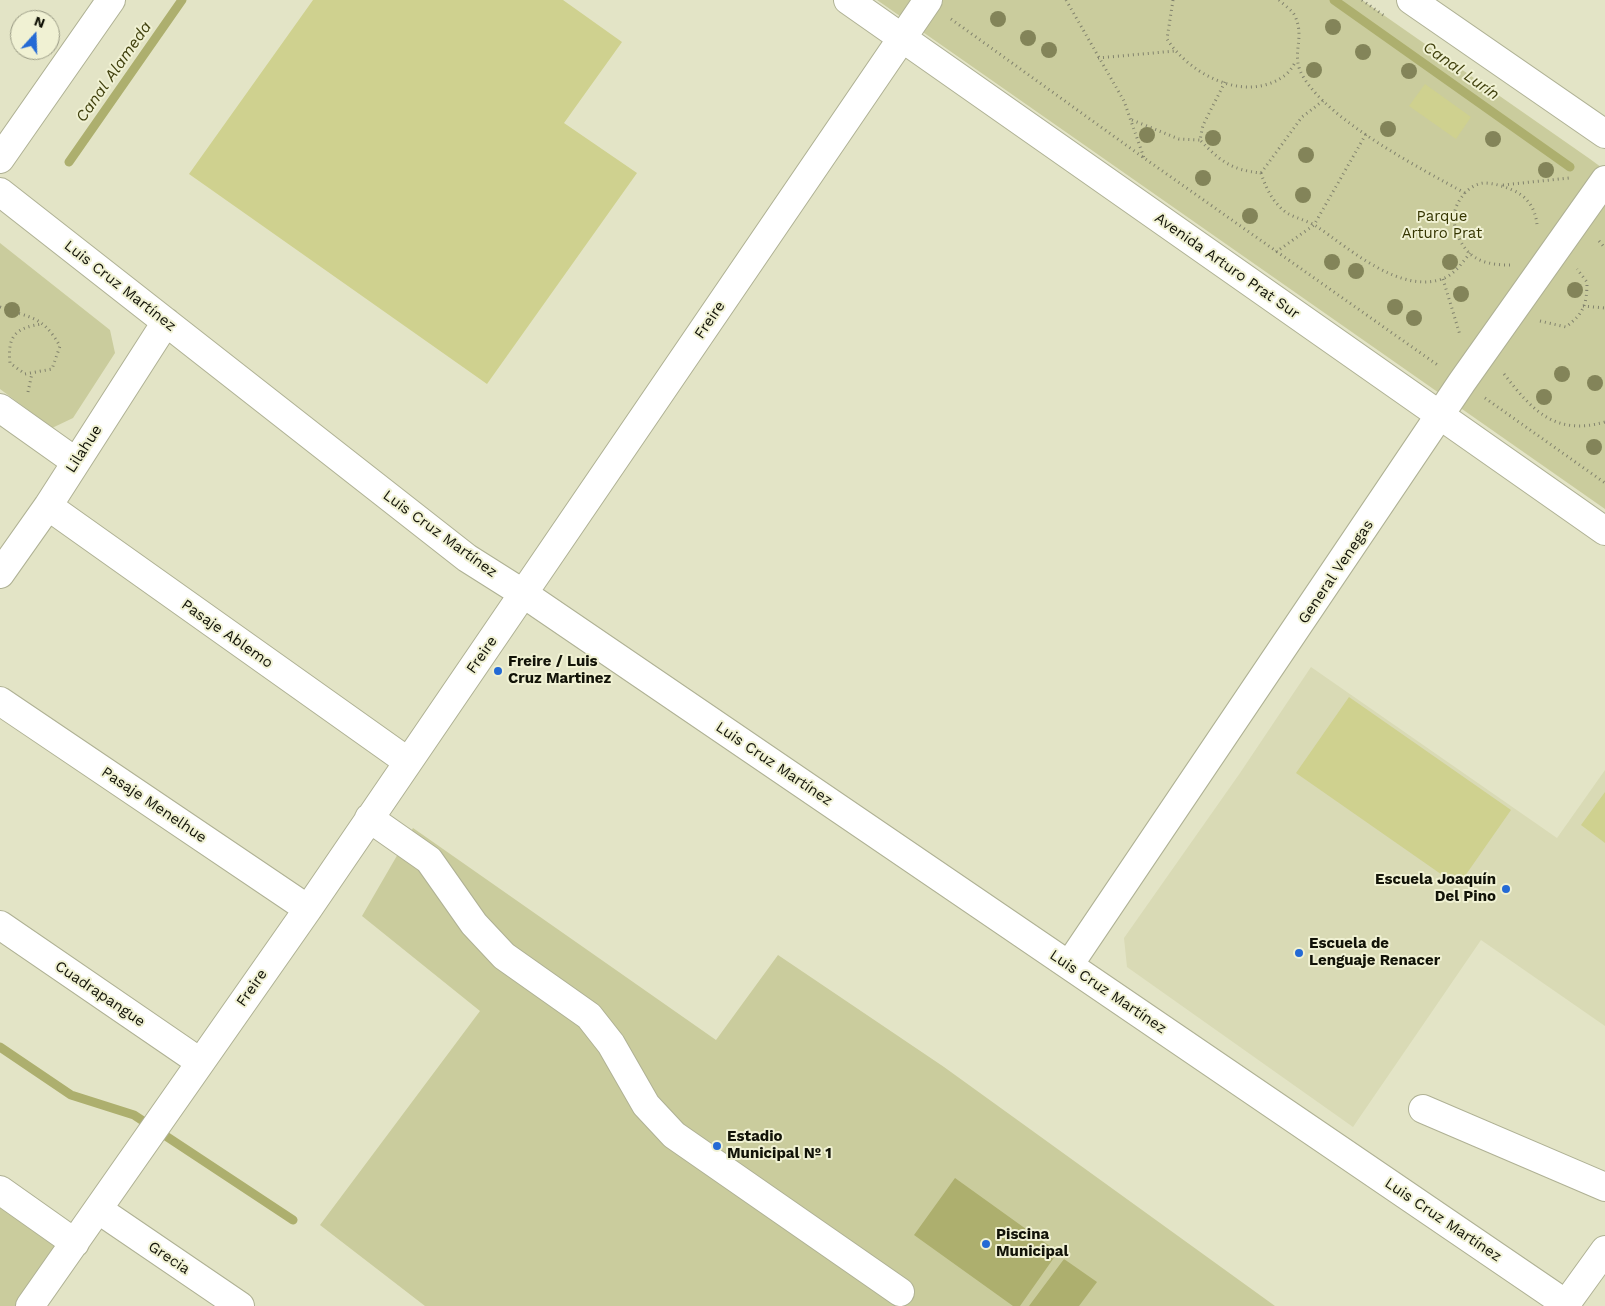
<!DOCTYPE html>
<html>
<head>
<meta charset="utf-8">
<style>
  body { margin:0 }
  #map { position:relative; width:1605px; height:1306px; overflow:hidden; background:#e3e4c6; font-family:"Work Sans",sans-serif }
  canvas { display:block }
  .north { position:absolute; left:10px; top:10px; width:50px; height:50px; box-sizing:border-box; background:#f0f1d3; border:1px solid #979882; border-radius:50%; rotate:20deg; font-size:14px; font-weight:700; line-height:20px; text-align:center; color:#121308 }
  .north::after { content:''; display:block; margin:auto; width:18px; height:22px; background:#246ad5; clip-path:polygon(50% 0,100% 100%,50% 72%,0 100%) }
</style>
</head>
<body>
<div id="map">
<canvas width="1605" height="1306"></canvas>
<div class="north">N</div>
</div>
<script>
const context = document.querySelector('canvas').getContext('2d');
context.lineJoin = 'round';
function fillPath(path, color) { context.fillStyle = color; context.fill(path, 'evenodd'); }
function strokePath(path, color, width, dash) { context.strokeStyle = color; context.lineWidth = width; context.lineCap = dash ? 'butt' : 'round'; context.setLineDash(dash || []); context.stroke(path); }
function label(font, color, halo, rows, align = 'center') {
  context.font = font + ' "Work Sans",sans-serif'; context.lineWidth = 4; context.setLineDash([]); context.textBaseline = 'middle'; context.strokeStyle = halo; context.fillStyle = color; for (const [text, x, y, turn = 0] of rows) {
    context.save(); context.translate(x, y); context.rotate((+turn || 0) * Math.PI / 180); context.textAlign = isNaN(turn) ? turn : align; if (halo) context.strokeText(text, 0, 0); context.fillText(text, 0, 0); context.restore();
  }
}
const built = new Path2D(`
  M1311,667l246,171 48,-68v256l-124,-86 -128,187 -226,-160 -3,-29 116,-165z`);
const green = new Path2D(`
  M877,0h485l228,159 15,11v339z
  M0,243l110,87 5,23 -42,65 -21,10 -52,-39z
  M413,828l303,212 62,-85 166,112 331,239h-850l-105,-81 160,-214 -118,-95z
  M0,1201l59,42 -44,63h-15z`);
const water = new Path2D(`
  M955,1178l103,74 -38,54h-7l-99,-71z
  M1064,1259l33,23 -18,24h-50z`);
const stream = new Path2D(`
  M1334,0l236,167
  M69,162l113,-162
  M0,1047l71,48 63,20 159,105`);
const building = new Path2D(`
  M313,0h250l59,42 -58,81 73,50 -150,211 -298,-210z
  M1425,84l46,33 -15,22 -47,-33z
  M1349,697l162,113 -53,76 -162,-113z
  M1605,792v51l-24,-18z`);
const path = new Path2D(`
  M1066,0l58,101 20,57
  M1173,0l-6,39c22,35 78,65 117,37 5,-3 9,-10 12,-15
  M1279,0c5,5 13,10 16,16 11,24 -6,39 9,62 26,43 117,91 161,115
  M1362,0l24,17
  M951,19l193,139 295,208
  M1098,58l77,-7
  M1225,82l-22,43 -3,15c20,21 31,30 61,33 4,12 9,24 18,33 10,12 24,12 37,20 33,22 83,68 126,53 12,-4 21,-17 28,-26
  M1132,120l47,19 21,1
  M1261,173l41,-56 22,-17
  M1503,185l66,-7
  M1599,241l6,7
  M1276,252l38,-27 52,-91
  M1510,265c-12,0 -24,-1 -34,-7 -12,-6 -22,-26 -22,-40 0,-15 14,-34 30,-35 9,0 18,3 26,6 16,6 25,18 27,35
  M1443,279l17,56
  M1583,306l22,2
  M0,307c31,12 41,7 60,39l-8,23 -27,5 -15,-11c-3,-27 6,-36 33,-39
  M1540,321l26,6c18,-14 21,-23 21,-45l-10,-13
  M1504,374c29,37 51,62 101,48
  M28,392l4,-19
  M1485,398l120,85`);
const minor = new Path2D(`
  M0,192l467,366 57,36 1042,710 -2,2
  M0,408l76,54
  M48,506l359,255
  M0,574l48,-68 118,-184
  M0,701l308,208
  M369,818l60,42 45,64 30,32 85,60 22,28 35,61 28,30 226,157
  M0,925l200,137
  M1069,965l393,-583 143,-202
  M1423,1109l182,78
  M0,1190l75,53
  M99,1210l141,96
  M30,1306l278,-397 620,-909`);
const major = new Path2D(`
  M848,0l757,531
  M1411,0l194,134
  M0,159l111,-159
  M1568,1306l-2,-2 39,-54`);
const trees = [
  [998,19],
  [1333,27],
  [1028,38],
  [1049,50],
  [1363,52],
  [1314,70],
  [1409,71],
  [1388,129],
  [1147,135],
  [1213,138],
  [1493,139],
  [1306,155],
  [1546,170],
  [1203,178],
  [1303,195],
  [1250,216],
  [1332,262],
  [1450,262],
  [1356,271],
  [1575,290],
  [1461,294],
  [1395,307],
  [12,310],
  [1414,318],
  [1562,374],
  [1595,383],
  [1544,397],
  [1594,447]
];
const markers = [
  [498,671,5,"#246ad5"],
  [1506,889,5,"#246ad5"],
  [1299,953,5,"#246ad5"],
  [717,1146,5,"#246ad5"],
  [986,1244,5,"#246ad5"]
];
const parkNames = [
  ["Parque",1442,217],
  ["Arturo Prat",1442,234]
];
const streetNames = [
  ["Avenida Arturo Prat Sur",1227,266,35],
  ["Luis Cruz Martínez",120,286,38],
  ["Freire",710,320,-56],
  ["Lilahue",84,449,-57],
  ["Luis Cruz Martínez",440,534,36],
  ["General Venegas",1336,572,-56],
  ["Pasaje Ablemo",227,634,35],
  ["Freire",482,655,-55],
  ["Luis Cruz Martínez",774,764,34],
  ["Pasaje Menelhue",154,805,34],
  ["Freire",252,988,-55],
  ["Luis Cruz Martínez",1108,992,34],
  ["Cuadrapangue",100,994,34],
  ["Luis Cruz Martínez",1443,1220,34],
  ["Grecia",169,1258,34]
];
const poiNames = [
  ["Freire / Luis",508,662],
  ["Cruz Martinez",508,679],
  ["Escuela Joaquín",1496,880,"right"],
  ["Del Pino",1496,897,"right"],
  ["Escuela de",1309,944],
  ["Lenguaje Renacer",1309,961],
  ["Estadio",727,1137],
  ["Municipal Nº 1",727,1154],
  ["Piscina",996,1235],
  ["Municipal",996,1252]
];
const waterNames = [
  ["Canal Lurín",1461,71,35],
  ["Canal Alameda",114,72,-55]
];
fillPath(built, '#d9dab5');
fillPath(green, '#cacc9d');
fillPath(water, '#adaf6e');
strokePath(stream, '#adaf6e', 9);
fillPath(building, '#cfd18f');
strokePath(minor, '#afb194', 30);
strokePath(major, '#afb194', 30);
strokePath(path, '#81826d', 3, [1, 4]);
strokePath(minor, '#fff', 28);
strokePath(major, '#fff', 28);
context.fillStyle = '#838459';
for (const [x, y] of trees) { context.beginPath(); context.arc(x, y, 8, 0, 2 * Math.PI); context.fill(); }
for (const [x, y, r, color] of markers) { const dot = new Path2D(); dot.arc(x, y, r, 0, 2 * Math.PI); context.fillStyle = color; context.fill(dot); strokePath(dot, '#f0f1d3', 2); }
label('15px', '#353500', '#f0f1d3', parkNames);
label('15px', '#121308', '#f0f1d3', streetNames);
label('bold 15px', '#121308', '#f0f1d3', poiNames, 'left');
label('italic 16px', '#41410e', '#f0f1d3', waterNames);
</script>
</body>
</html>
